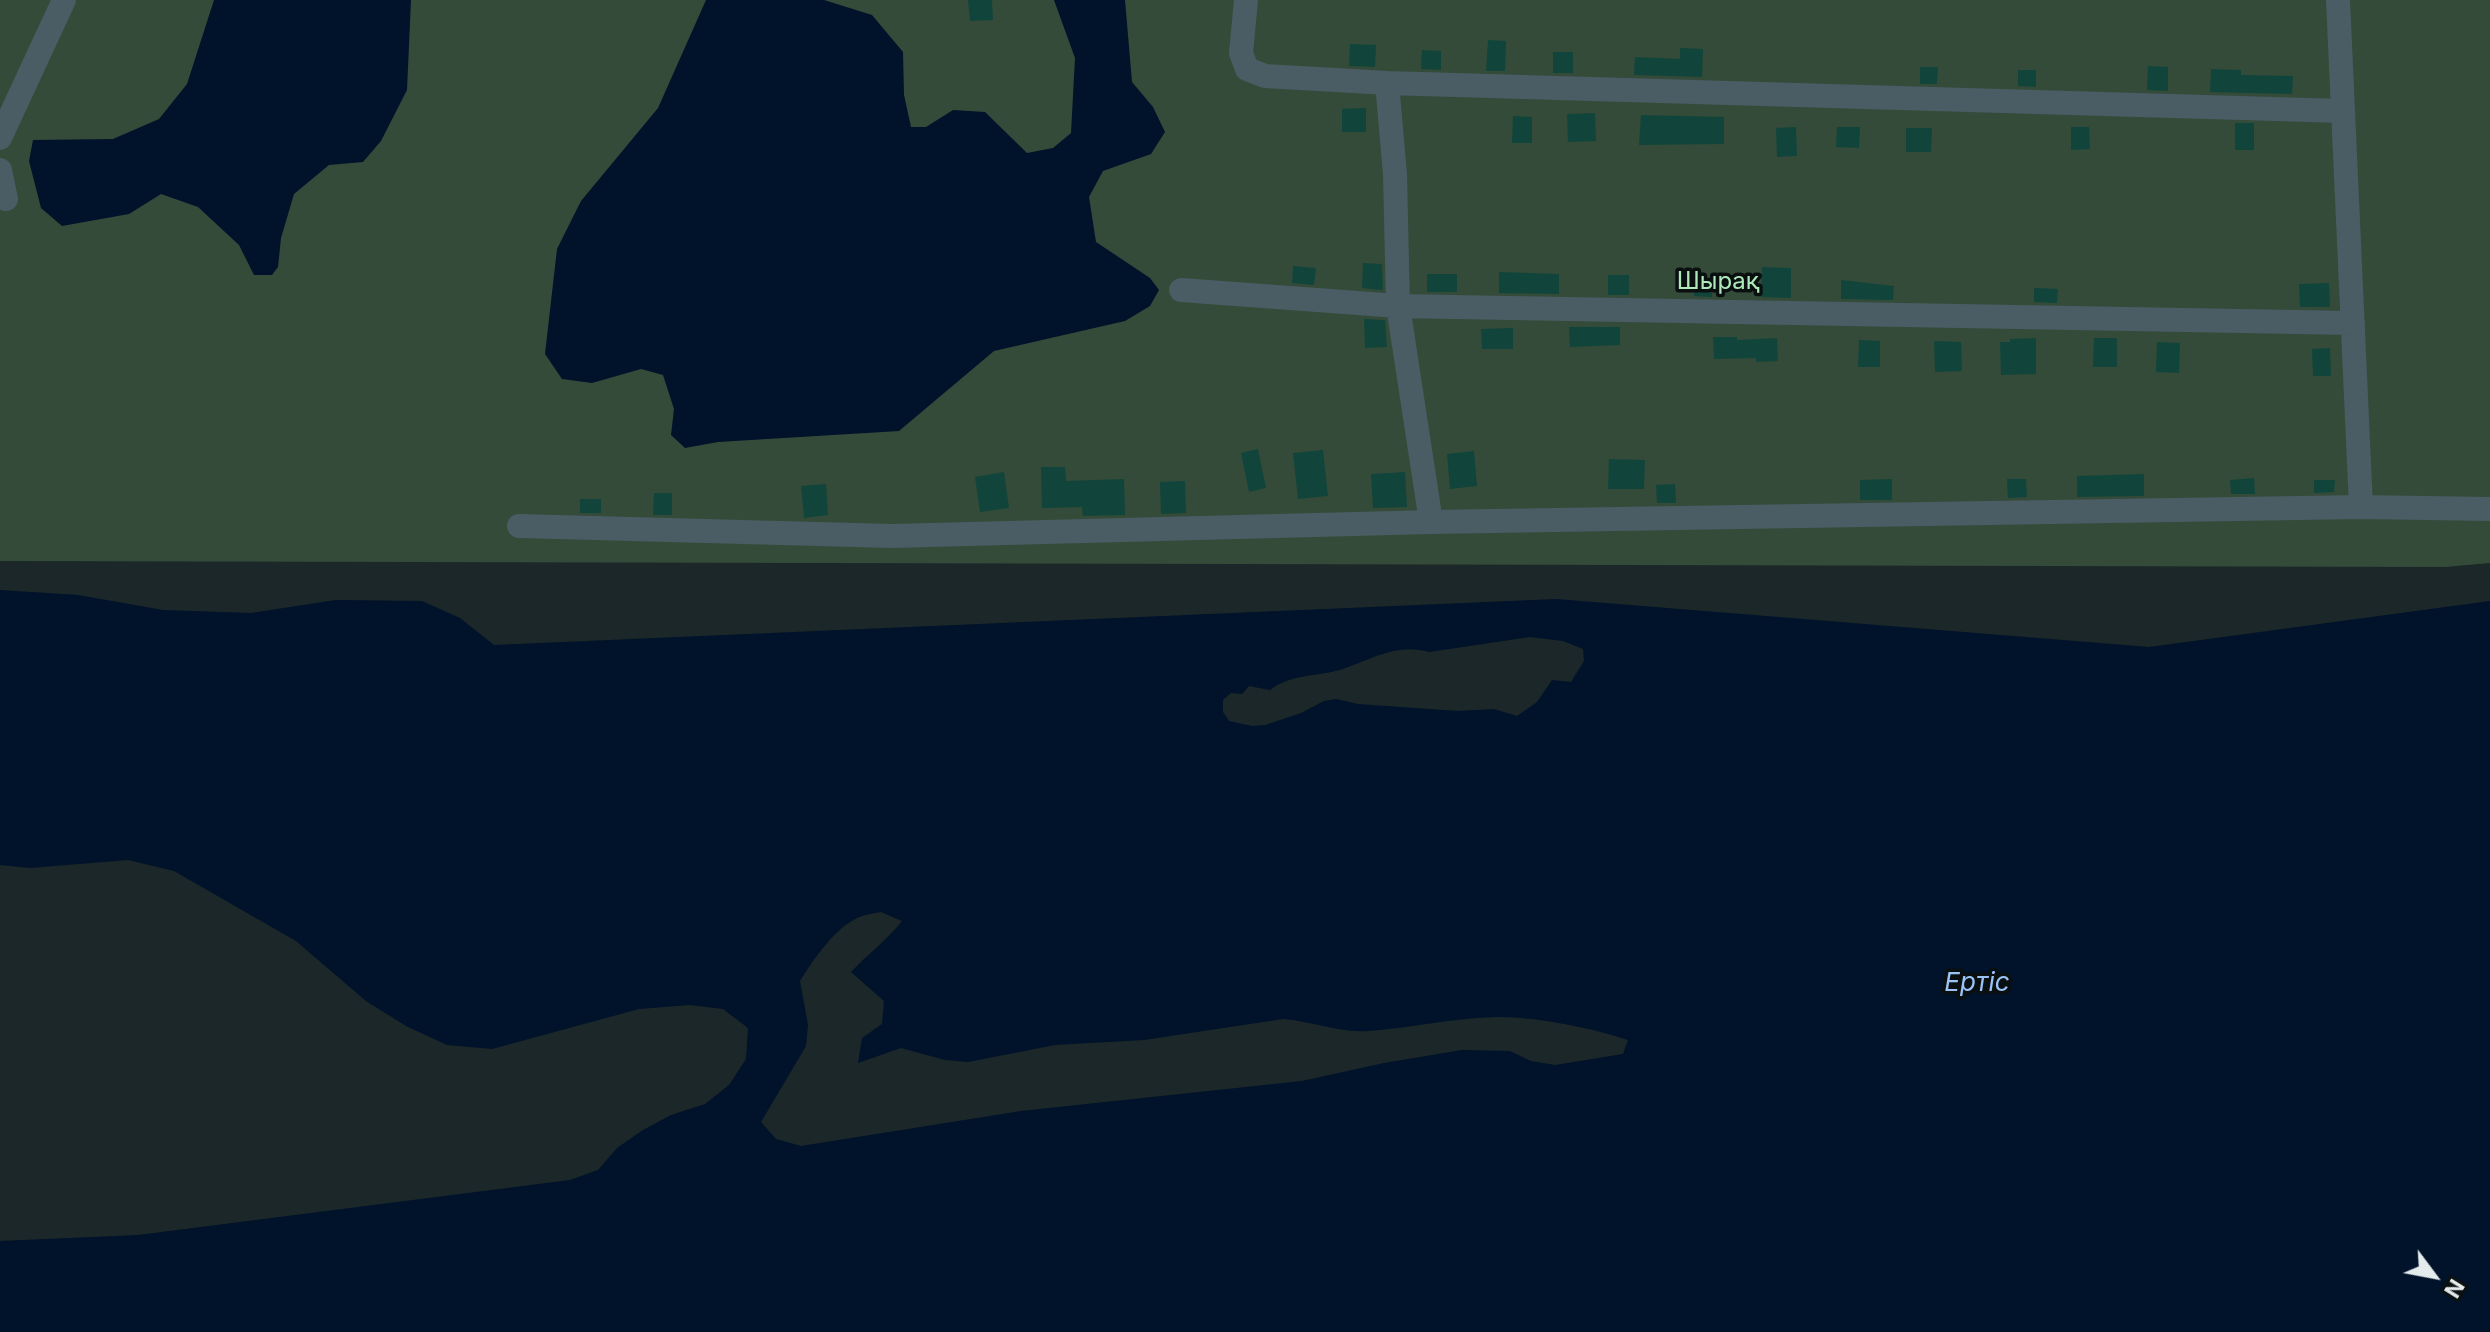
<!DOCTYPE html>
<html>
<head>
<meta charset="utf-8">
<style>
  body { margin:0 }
  #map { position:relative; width:2490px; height:1332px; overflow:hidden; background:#1b2728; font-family:Inter,sans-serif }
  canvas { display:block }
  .north { position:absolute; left:2394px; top:1236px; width:80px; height:80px; -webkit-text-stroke:6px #0a0f0f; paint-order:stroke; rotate:122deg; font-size:22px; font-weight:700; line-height:32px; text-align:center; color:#e3ebec }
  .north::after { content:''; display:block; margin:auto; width:28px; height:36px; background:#e3ebec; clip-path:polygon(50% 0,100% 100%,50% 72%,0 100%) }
</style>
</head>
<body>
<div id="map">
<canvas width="2490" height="1332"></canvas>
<div class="north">N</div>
</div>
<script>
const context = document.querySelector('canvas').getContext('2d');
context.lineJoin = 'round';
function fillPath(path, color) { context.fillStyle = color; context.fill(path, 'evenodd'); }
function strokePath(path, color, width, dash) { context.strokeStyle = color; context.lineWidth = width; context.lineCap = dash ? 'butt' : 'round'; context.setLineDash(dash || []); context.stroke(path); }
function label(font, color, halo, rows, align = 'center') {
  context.font = font + ' Inter,sans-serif'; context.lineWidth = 7; context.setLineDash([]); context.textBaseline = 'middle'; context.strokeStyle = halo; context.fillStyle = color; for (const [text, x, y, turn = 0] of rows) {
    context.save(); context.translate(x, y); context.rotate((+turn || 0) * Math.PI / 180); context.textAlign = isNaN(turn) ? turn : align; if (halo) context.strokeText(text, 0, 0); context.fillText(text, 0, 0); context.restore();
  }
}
const green = new Path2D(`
  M0,0h2490v563l-45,4 -2445,-6z`);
const water = new Path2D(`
  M214,0h197l-4,90 -26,51 -18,21 -34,3 -35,29 -13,44 -3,29 -6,8h-18l-15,-30 -41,-38 -37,-13 -32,20 -67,12 -21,-18 -12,-47 4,-21 80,-1 46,-20 28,-35z
  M706,0h118l48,15 31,37 1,43 7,32h15l27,-17 32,2 42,41 26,-5 18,-15 4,-75 -21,-58h71l7,82 21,25 12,25 -14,22 -48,17 -14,26 7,45 54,36 9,12 -9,16 -25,15 -131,30 -95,80 -181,11 -33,6 -14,-13 3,-26 -11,-34 -22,-6 -49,14 -30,-4 -17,-25 12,-105 24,-48 77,-93z
  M0,590l78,5 85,15 88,3 85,-13 86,1 38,17 34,27 1062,-46 593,48 341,-46v731h-2490v-91l138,-6 432,-55 28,-10 19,-22 26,-18 28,-15 34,-11 24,-19 17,-26 2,-31 -25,-19 -33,-4 -51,4 -147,40 -45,-4 -41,-19 -40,-25 -70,-60 -122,-70 -46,-11 -98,8 -30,-3zM1530,637l33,4 20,8 1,12 -13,21 -19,-2 -15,22 -20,14 -23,-7 -36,2 -100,-7 -22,-5 -12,2 -23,12 -36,12 -13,1 -23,-5 -6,-9v-12l8,-7 11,1 7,-8 21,4c22,-17 48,-13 73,-21 29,-10 54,-26 86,-17zM881,912l21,9c-15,19 -34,33 -51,51l33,29 -2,23 -20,14 -4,25 43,-15 44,12 23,2 87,-17 89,-5 139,-21c29,2 55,14 85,12 43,-3 85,-13 128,-14 37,-1 97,11 132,23l-5,14 -68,11 -24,-4 -21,-10 -48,-1 -78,13 -82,18 -281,30 -220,35 -25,-7 -15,-17 45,-76 2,-21 -8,-44c14,-22 36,-56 62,-65 6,-2 13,-3 19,-4z`);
const building = new Path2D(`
  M968,0h24l1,20 -23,1z
  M1488,40l18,1 -1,30h-19z
  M1350,44l26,1 -1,22 -26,-1z
  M1680,48l23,1 -1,28 -68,-2 1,-18 45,2z
  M1422,50l19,1v19l-20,-1z
  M1553,52h20v21h-20z
  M2148,66l20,1v24l-21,-1z
  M1920,67h18l-1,17h-17z
  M2211,69l30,1v5l52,1 -1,18 -82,-2z
  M2018,70h18v17l-18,-1z
  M1366,108v24h-24v-23z
  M1595,113l1,28 -28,1 -1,-28z
  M1641,115l83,2v27l-85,1z
  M1513,116l19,1v26h-20z
  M2235,123h19v27h-19z
  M1796,127l1,29 -20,1 -1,-29z
  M1837,127h23l-1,21 -23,-1z
  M2071,127h18l1,22 -19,1z
  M1906,128h26l-1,24h-25z
  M1363,263l19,1 1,26 -21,-2z
  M1293,266l23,2 -2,17 -22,-2z
  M1762,267l29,1v30l-30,-1z
  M1499,272l60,2v20l-60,-1z
  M1427,274h30v18h-30z
  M1608,275h21v20h-21z
  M1712,278v19l-18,-1 -1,-17z
  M1841,280l53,6 -1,14 -52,-1z
  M2329,283l1,24h-30l-1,-23z
  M2034,288l24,1 -1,14 -23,-1z
  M1364,319l21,1 2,27 -22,1z
  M1569,327h51v18l-50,2z
  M1513,328v21h-31l-1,-20z
  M1713,337h24v3l40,-2 1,23 -22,1v-4l-42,1z
  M2036,338v36l-35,1 -1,-33h10v-3z
  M2094,338h23v29h-24z
  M1859,340l21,1v26h-22z
  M1934,341l27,1 1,29 -27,1z
  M2157,342l23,1 -1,30 -23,-1z
  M2330,348l1,28h-18l-1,-27z
  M1258,449l8,39 -17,4 -8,-39z
  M1323,450l5,46 -30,3 -5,-46z
  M1474,451l3,35 -27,3 -3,-35z
  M1609,459l36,1 -1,29h-36z
  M1041,467h24l1,14 58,-2 1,36 -42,1 -1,-9 -40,1z
  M1004,472l5,36 -29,4 -5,-35z
  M1405,472l2,35 -34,1 -2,-34z
  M2144,474v22l-67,1v-21z
  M2254,478l1,16h-24l-1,-14z
  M1892,479v21h-32v-20z
  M2007,479h19l1,18 -19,1z
  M2314,480h21l-1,12 -20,1z
  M1185,481l1,32 -25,1 -1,-32z
  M826,484l2,31 -24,3 -3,-32z
  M1675,484l1,19h-19l-1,-18z
  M654,493h18v22h-19z
  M580,499h21v14h-21z`);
const minor = new Path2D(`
  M1246,0l-5,53 6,16 18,7 122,7 956,28
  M2338,0l23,507
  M1387,83l8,91 3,132 33,216
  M0,138l64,-138
  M0,170l6,29
  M1181,290l217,16 955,17
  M519,526l373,10 539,-14 930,-15 129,2`);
const parkNames = [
  ["Шырақ",1718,282]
];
const waterNames = [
  ["Ертіс",1977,983]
];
fillPath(green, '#344b39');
fillPath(water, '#01122b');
fillPath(building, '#11453b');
strokePath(minor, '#4a5c64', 24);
label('24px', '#aee9ba', '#0a0f0f', parkNames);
label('italic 26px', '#9ac3f8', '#0a0f0f', waterNames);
</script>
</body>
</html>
